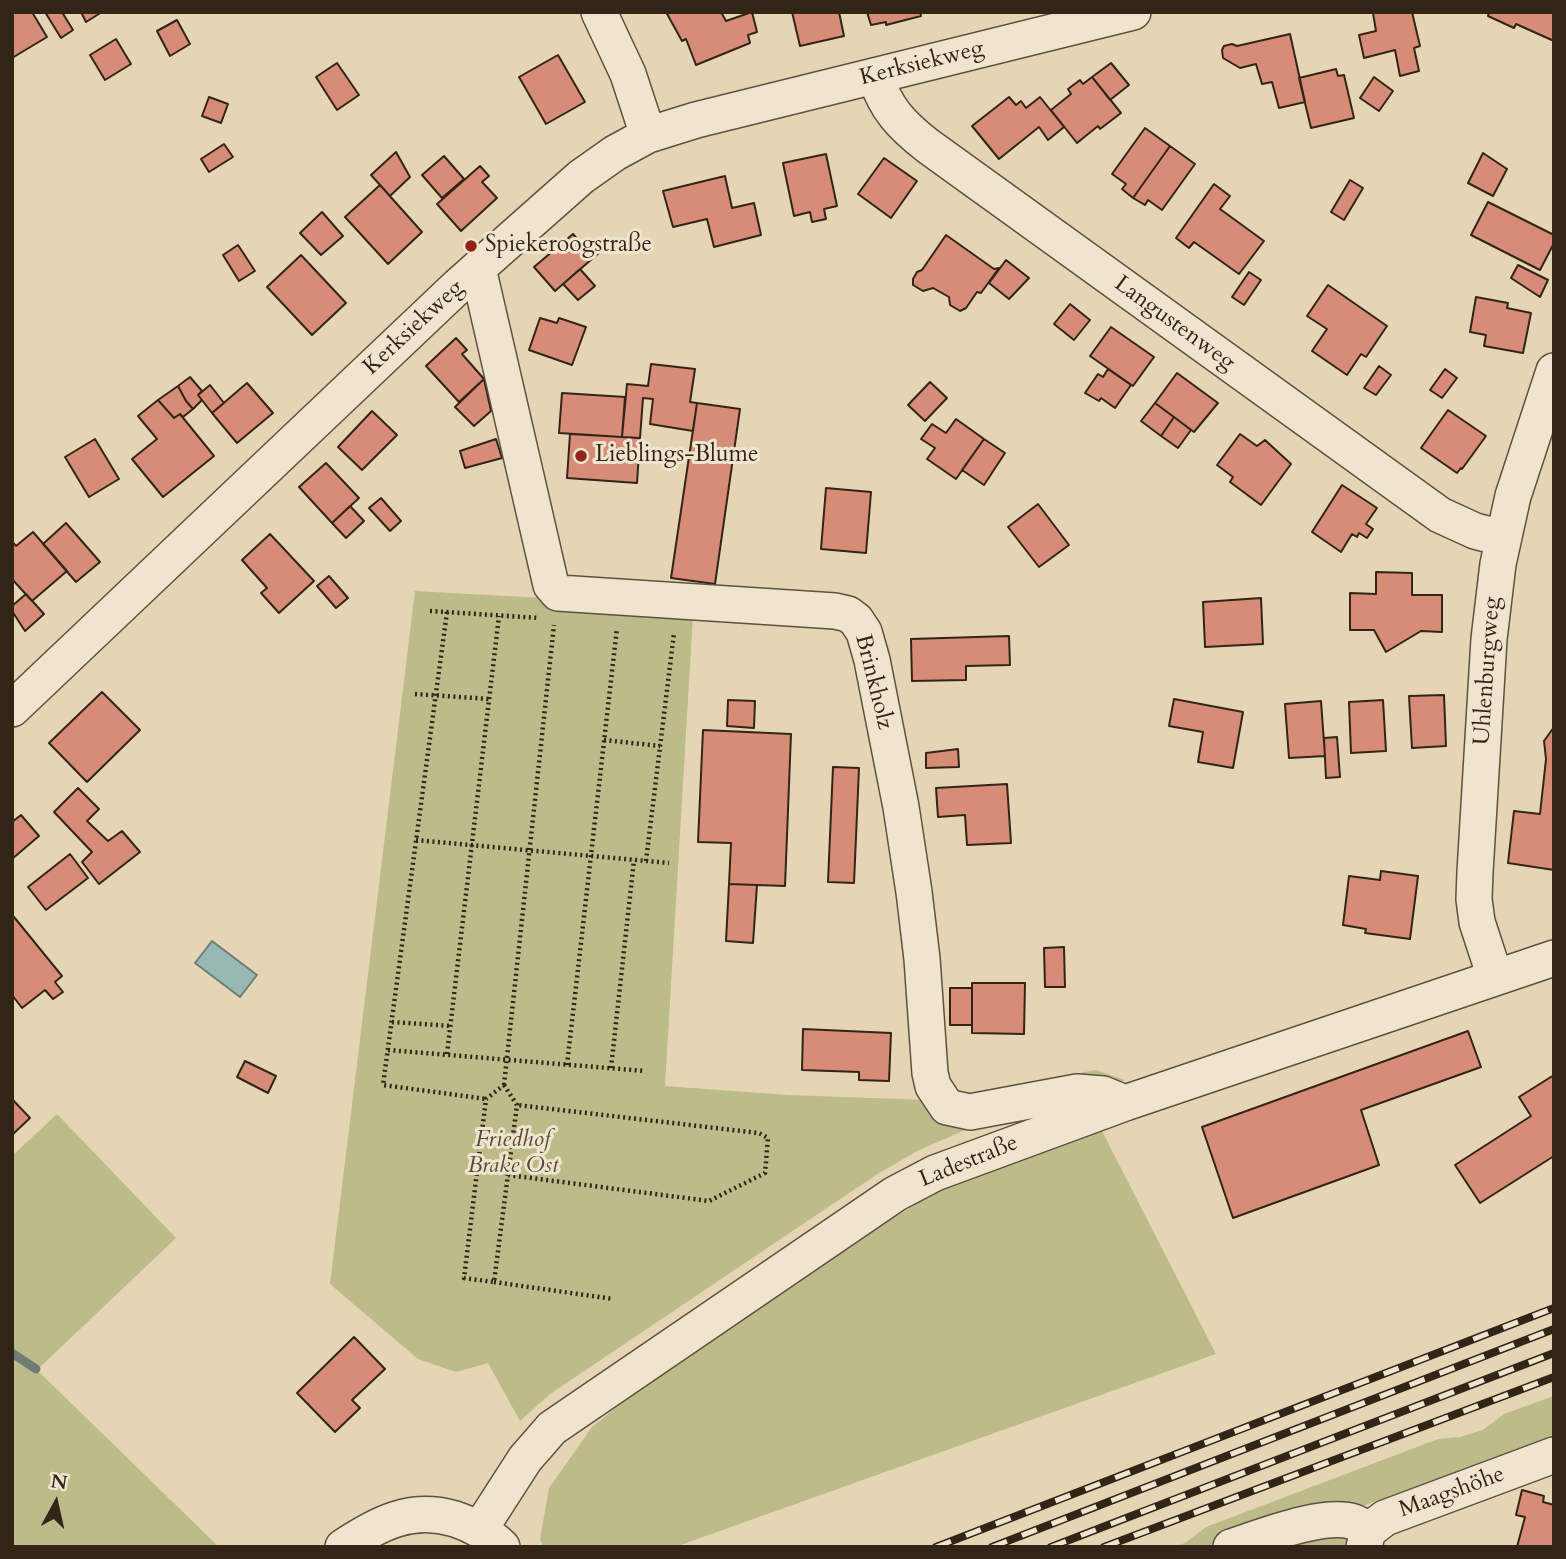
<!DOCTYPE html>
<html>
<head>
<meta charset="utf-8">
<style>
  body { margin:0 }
  #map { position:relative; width:1566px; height:1559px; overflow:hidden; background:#e6d5b4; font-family:Cardo,serif }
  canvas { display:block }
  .frame { position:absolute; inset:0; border:14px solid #322518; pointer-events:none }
  .north { position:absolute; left:21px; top:1468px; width:70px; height:70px; -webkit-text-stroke:5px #efe4ce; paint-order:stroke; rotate:8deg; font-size:19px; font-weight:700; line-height:28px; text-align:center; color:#322518 }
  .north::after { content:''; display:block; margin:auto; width:24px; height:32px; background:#322518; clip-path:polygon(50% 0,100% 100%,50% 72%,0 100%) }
</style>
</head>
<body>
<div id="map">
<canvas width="1566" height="1559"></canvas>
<div class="frame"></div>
<div class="north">N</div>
</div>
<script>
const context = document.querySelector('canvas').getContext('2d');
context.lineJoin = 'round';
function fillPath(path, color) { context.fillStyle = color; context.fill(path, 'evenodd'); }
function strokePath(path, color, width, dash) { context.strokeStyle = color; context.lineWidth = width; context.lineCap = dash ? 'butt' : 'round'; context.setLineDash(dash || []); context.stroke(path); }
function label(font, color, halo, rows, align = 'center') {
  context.font = font + ' Cardo,serif'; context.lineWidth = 6; context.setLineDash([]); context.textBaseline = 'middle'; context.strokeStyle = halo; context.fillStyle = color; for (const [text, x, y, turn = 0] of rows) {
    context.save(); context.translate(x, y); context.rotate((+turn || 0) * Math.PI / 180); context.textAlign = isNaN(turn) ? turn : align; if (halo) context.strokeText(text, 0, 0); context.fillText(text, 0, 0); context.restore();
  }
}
const green = new Path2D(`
  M415,591l129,7 149,17 -28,471 123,9 141,5 167,-30 29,10 -162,51 -46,20 -41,24 -326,219 -30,27 -32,-58 -32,9 -38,-13 -88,-75z
  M57,1114l119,124 -139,132 182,177h-207v-391z
  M1102,1131l114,223 -541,193h-132l-3,-8 9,-51 43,-61 56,-45 244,-163 39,-24 38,-19z
  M1554,1396v40l-194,71 -23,-3 -133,43h-32l13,-4 21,-16 232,-88 22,-2 23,-7 21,-16z
  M1327,1531l21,5 -1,11h-76z`);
const water = new Path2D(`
  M212,941l45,34 -17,22 -45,-34z`);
const stream = new Path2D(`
  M12,1353l24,16`);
const building = new Path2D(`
  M12,12h20l15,25 -35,21z
  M45,12h17l11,18 -12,8z
  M81,12h21l-16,10z
  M666,12h55l5,9 26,-9 5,20 -9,3 2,8 -54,22 -10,-26 -4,2z
  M792,12h47l5,24 -44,10z
  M867,12h53l1,4 -35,9v-3l-15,3z
  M1378,12h34l8,34 -6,2 5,23 -19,5 -5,-26 -31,8 -5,-23 17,-4 -3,-18z
  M1489,12h65v29l-38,-17 -2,4 -26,-12z
  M177,20l13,24 -20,12 -13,-25z
  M1290,34l15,68 -26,6 -7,-26 -10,2 -6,-20 -16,4 -17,-10 -1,-8 2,-4 8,-2 5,2z
  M116,39l15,25 -26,16 -15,-25z
  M558,55l27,47 -39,22 -27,-47z
  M337,63l22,32 -22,15 -21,-33z
  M1111,63l18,22 -19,15 -18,-23z
  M1336,69l2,7 6,-1 10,43 -43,10 -12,-50z
  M1092,77l29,36 -21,16 -2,-3 -21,17 -26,-33 20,-16 -3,-5 12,-9 3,4z
  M1374,77l19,14 -14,20 -19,-13z
  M209,97l19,7 -7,19 -19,-7z
  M1009,97l7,8 5,-4 5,7 14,-11 24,30 -16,13 -9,-13 -40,32 -27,-33z
  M1145,128l25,18 -37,52 -11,-9 4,-5 -14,-10z
  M224,144l9,13 -24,15 -8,-13z
  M1170,146l25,18 -33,46 -14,-10 -3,5 -12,-7z
  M396,152l14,25 -20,19 -19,-21z
  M1483,153l24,16 -14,27 -25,-13z
  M826,154l11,52 -13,3 2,10 -14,3 -2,-10 -16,4 -11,-53z
  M444,156l20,23 -22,19 -20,-23z
  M884,158l33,23 -26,37 -33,-24z
  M480,166l9,10 -7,6 15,16 -36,33 -24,-27z
  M725,176l7,32 22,-5 7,32 -47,12 -7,-28 -34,8 -10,-36z
  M1350,180l13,8 -19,32 -13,-8z
  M1214,184l16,12 -10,13 44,32 -25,33 -45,-32 -5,6 -13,-10z
  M380,185l42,47 -34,32 -43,-47z
  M1488,202l66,33v8l-14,27 -69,-35z
  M322,212l21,24 -22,19 -21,-22z
  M573,234l12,14 6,-5 9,9 -45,39 -21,-24z
  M946,235l48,34 5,-1 -18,25 -4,-1 -11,16 -6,3 -10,-6 -1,-8 -16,-9 -10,3 -10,-6v-6l4,-7 5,-2z
  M238,245l17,26 -16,10 -16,-26z
  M301,255l45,48 -34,32 -45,-48z
  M1006,260l23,18 -20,21 -20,-16z
  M1518,265l30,15 -8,17 -29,-19z
  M580,269l15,17 -17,14 -15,-16z
  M1249,272l12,8 -17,25 -12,-8z
  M1328,285l59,41 -21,31 -5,-3 -14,21 -35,-24 15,-22 -20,-13z
  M1476,297l32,6 -1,5 24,5 -8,40 -39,-7 2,-11 -16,-3z
  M1070,304l20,16 -16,20 -20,-16z
  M540,318l17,5 2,-5 27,9 -14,38 -43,-15z
  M1111,327l43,30 -21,29 -43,-30z
  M456,338l11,12 -5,4 22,25 -25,23 -33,-36z
  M651,364l44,5 -5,33 7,1 -4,28 -43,-7 3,-25 -10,-1 -3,40 -18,-1 5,-53 21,2z
  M1379,366l12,9 -15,20 -12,-7z
  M1108,369l23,16 -16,23 -14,-10 -2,3 -14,-8 13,-19 5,3z
  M1445,369l12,9 -15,20 -12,-8z
  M1177,373l41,30 -24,29 -39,-29z
  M190,377l12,14 -4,4 4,5 -9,9 -7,-8 -8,-15z
  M484,379l7,32 -17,15 -19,-19z
  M930,382l17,16 -22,23 -17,-16z
  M247,383l26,30 -36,30 -25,-30z
  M210,385l14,18 -12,10 -14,-18z
  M178,386l8,15 7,8 -10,8 -3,-3 -6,4 -16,-18z
  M562,393l63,4 -3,40 -63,-4z
  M158,400l16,18 6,-4 34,42 -51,41 -31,-38 25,-20 -19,-23z
  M697,403l43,6 -25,175 -44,-6z
  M1155,403l19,14 -13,19 -20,-15z
  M1448,410l38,26 -24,33 -1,-1 -4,5 -36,-25z
  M372,411l25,24 -35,35 -24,-23z
  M1174,417l17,13 -13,18 -17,-12z
  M956,419l28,20 -28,40 -29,-20 8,-11 -14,-9 11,-15 14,9z
  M570,434l70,4 -3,45 -70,-5z
  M1240,434l17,12 8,-6 26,24 -30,41 -31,-23 3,-5 -16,-12z
  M95,439l24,40 -30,18 -24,-40z
  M496,439l6,19 -37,10 -5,-17z
  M984,439l21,14 -21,32 -22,-15z
  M326,463l33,35 -27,25 -33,-36z
  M1342,485l35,23 -11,16 7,5 -6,9 -8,-5 -2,4 -5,-3 -11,18 -29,-20z
  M826,488l45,4 -5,61 -45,-4z
  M381,498l20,23 -11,10 -21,-23z
  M1038,504l31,41 -30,22 -31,-40z
  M350,506l14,15 -18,17 -14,-15z
  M66,523l34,39 -24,20 -33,-38z
  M33,532l34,39 -35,30 -20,-22v-38l4,5z
  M270,534l44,47 -35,32 -18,-20 6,-5 -25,-28z
  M1376,572l36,1v22h30v37l-21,-1 -35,21 -12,-22h-24v-37l26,1z
  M329,576l19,22 -12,10 -19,-22z
  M26,594l18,20 -19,17 -13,-20v-5z
  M1261,598l2,46 -58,3 -2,-45z
  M1009,636l1,29 -44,1v14l-54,1 -1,-42z
  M102,692l38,38 -53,52 -38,-39z
  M1444,695l2,51 -34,2 -3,-52z
  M1174,699l69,13 -10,56 -35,-6 5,-30 -34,-6z
  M728,700l27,1 -1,27 -27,-2z
  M1383,700l3,51 -35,2 -2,-51z
  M1321,701l4,55 -36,2 -4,-54z
  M1554,727v143l-46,-7 6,-52 26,3 6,-55 -2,-18z
  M703,730l88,4 -6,152 -56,-2 2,-41 -33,-1z
  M1337,737l3,40 -14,1 -2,-40z
  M958,749l1,18 -33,1v-15z
  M833,767l26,1 -5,115 -26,-1z
  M1007,784l4,59 -44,2 -2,-30 -27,2 -2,-29z
  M78,788l21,21 -12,12 21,20 14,-10 18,21 -41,32 -17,-22 10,-10 -38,-40z
  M21,815l18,21 -27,23v-37z
  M70,854l18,24 -42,32 -18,-23z
  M1381,871l37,5 -8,63 -45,-6 1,-4 -23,-4 6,-49 31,4z
  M729,884l28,1 -4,58 -27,-2z
  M14,917l48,59 -7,6 8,10 -10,7 -8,-9 -23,18 -10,-13v-76z
  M1064,947l1,40h-20l-1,-39z
  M972,983h53l-1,51 -52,-1z
  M950,988h22v37h-22z
  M803,1029l88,4 -2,48 -30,-1v-8l-57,-2z
  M1468,1031l13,36 -120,43 18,55 -146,53 -31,-91z
  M245,1061l31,15 -8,17 -31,-16z
  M1554,1075v81l-74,47 -25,-38 76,-49 -12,-19z
  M12,1099l18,19 -18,17z
  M354,1337l31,32 -33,31 8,8 -25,24 -38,-39z
  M1522,1490l22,6 -1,6 11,3v42h-37l8,-30 -9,-2z`);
const path = new Path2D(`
  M430,611l109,7
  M447,612l-64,473 103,14
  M415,694l74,5
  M604,740l56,6
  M416,840l253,23
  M646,861l28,-228
  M392,1022l59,4
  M388,1050l257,21
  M447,1054l52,-438
  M567,1065l50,-437
  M611,1068l23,-208
  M504,1085l50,-460
  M504,1085l13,20 -23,177 -30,-4 22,-179z
  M508,1175l201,26 56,-28 3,-35 -9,-5 -242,-28
  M494,1282l119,17`);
const minor = new Path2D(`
  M599,12l29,62 20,61
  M875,76c11,33 26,49 53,70l512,369 35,16 27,7
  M478,268l73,317 7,8 277,18 13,3 8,6 8,12 8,28 29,147 13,85 8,67 8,114 3,13 14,21 23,5 107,-20 26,2 22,9
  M12,709l447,-424 122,-108 34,-24 33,-18 48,-15 437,-108
  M1495,977l-18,-55 -3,-23 1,-27 14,-233 9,-75 15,-68 41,-125
  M480,1529l45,-70 27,-31 343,-234 40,-21 190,-70 429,-145
  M343,1547c36,-24 69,-41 112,-28 18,6 34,15 47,28
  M1231,1547c31,-10 93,-35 123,-25 6,2 10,6 14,9
  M1364,1547l4,-16 17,-13 169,-63`);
const rail = new Path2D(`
  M936,1547l618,-239
  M992,1547l562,-218
  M1051,1547l503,-194
  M1104,1547l450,-170`);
const markers = [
  [471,246,7,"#8f2418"],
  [581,456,7,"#8f2418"]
];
const streetNames = [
  ["Kerksiekweg",922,64,-14],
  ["Langustenweg",1174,324,36],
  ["Kerksiekweg",414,328,-43],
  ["Uhlenburgweg",1488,671,-86],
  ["Brinkholz",873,682,76],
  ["Ladestraße",969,1162,-22],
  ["Maagshöhe",1452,1493,-20]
];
const poiNames = [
  ["Spiekeroogstraße",485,246],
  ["Lieblings-Blume",595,456]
];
const parkNames = [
  ["Friedhof",513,1141],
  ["Brake Ost",513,1167]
];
fillPath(green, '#bbbc89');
fillPath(water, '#97b8b3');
strokePath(water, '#6f7d75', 2);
strokePath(stream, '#6f7d75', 9);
fillPath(building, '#d68c77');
strokePath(building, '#322518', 2);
strokePath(minor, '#5f513f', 38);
strokePath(path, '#322518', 4.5, [2, 3.5]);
strokePath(minor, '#efe4ce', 35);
strokePath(rail, '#322518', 8);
strokePath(rail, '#efe4ce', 5, [16]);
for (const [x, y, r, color] of markers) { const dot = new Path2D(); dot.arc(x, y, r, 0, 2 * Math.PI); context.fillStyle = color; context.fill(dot); strokePath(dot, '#efe4ce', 2.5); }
label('23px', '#322518', '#efe4ce', streetNames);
label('23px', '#322518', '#efe4ce', poiNames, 'left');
label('italic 23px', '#544b34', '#efe4ce', parkNames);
</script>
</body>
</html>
